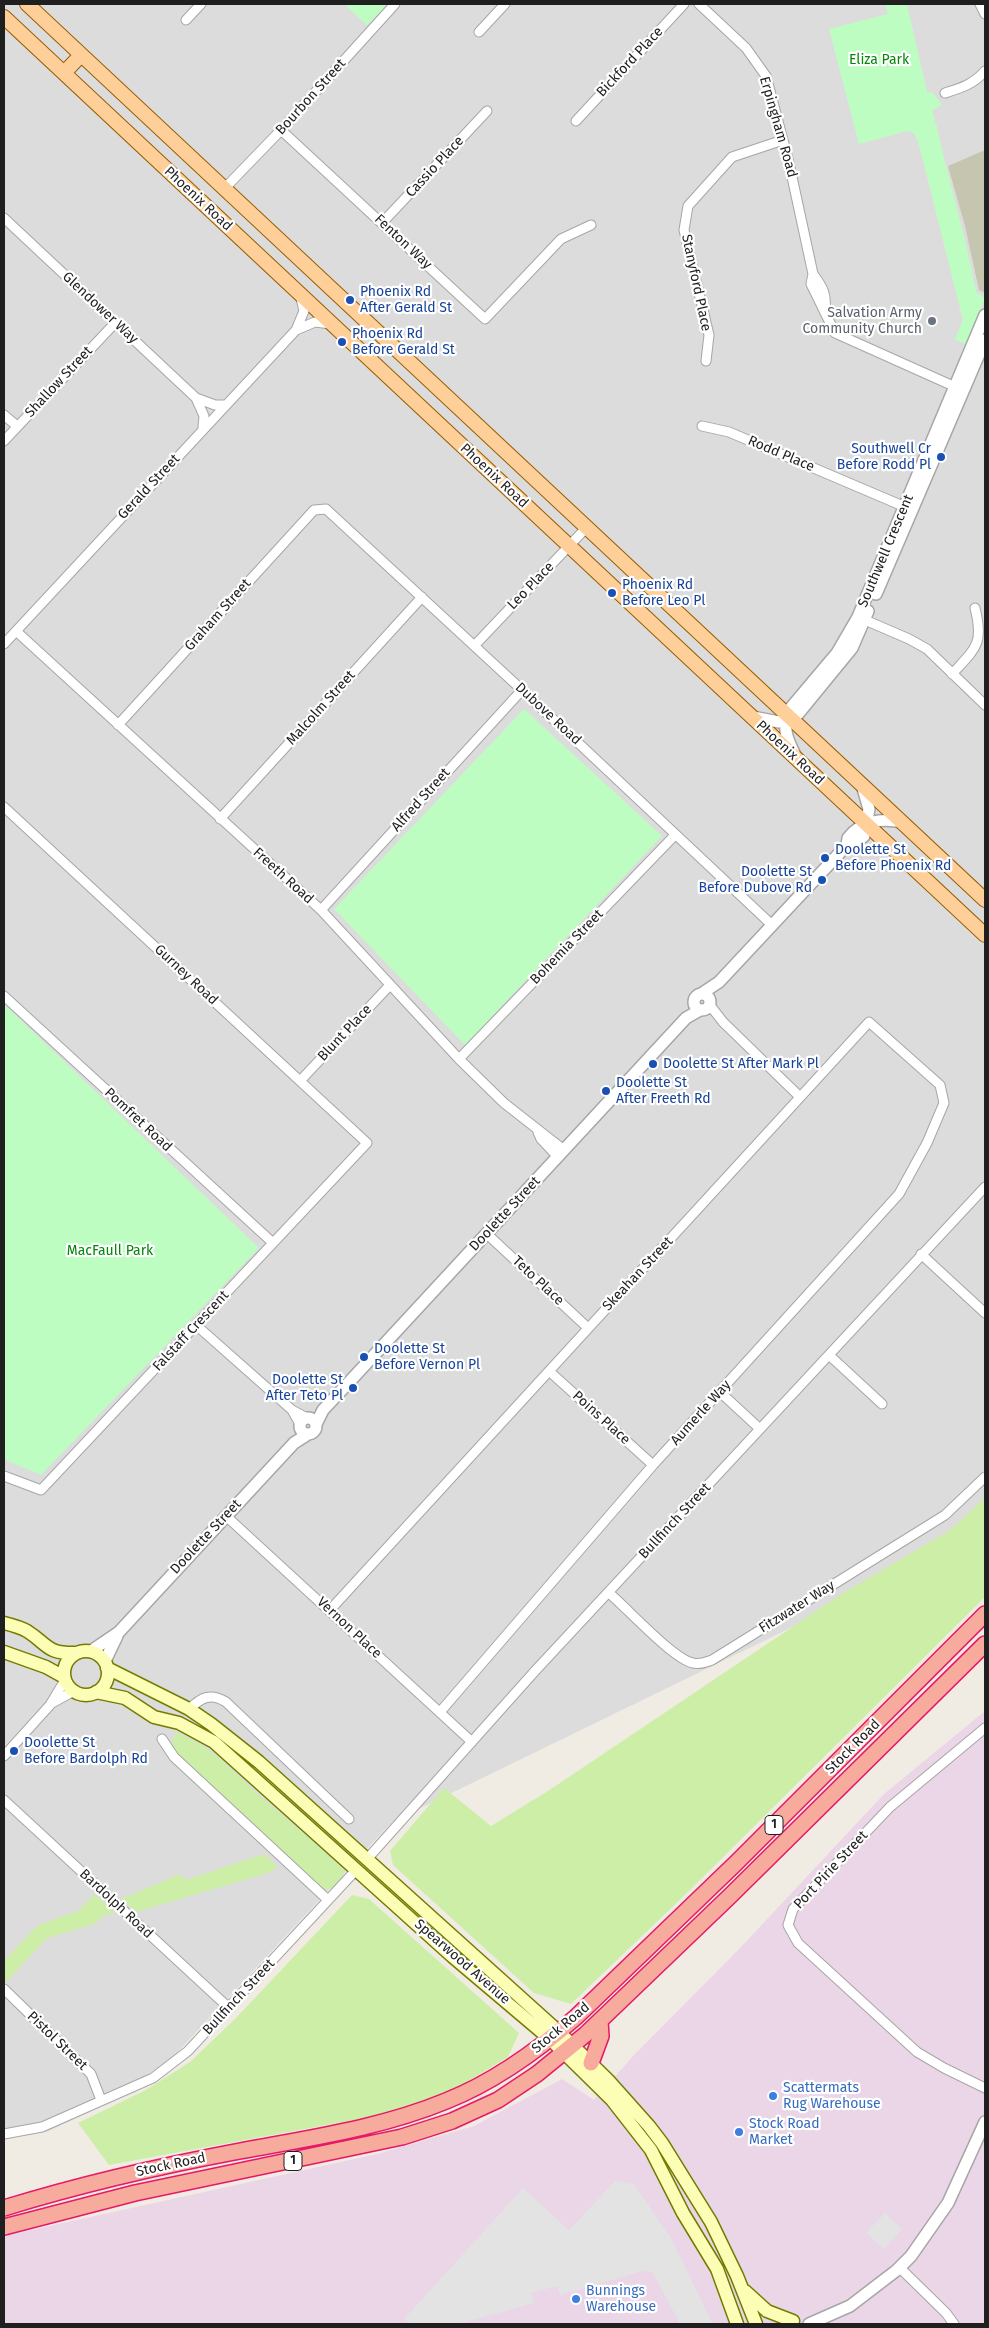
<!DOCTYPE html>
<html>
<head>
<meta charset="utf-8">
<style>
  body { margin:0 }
  #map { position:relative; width:989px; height:2328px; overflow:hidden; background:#f0ece4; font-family:"Fira Sans",sans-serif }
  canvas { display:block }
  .frame { position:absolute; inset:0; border:5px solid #1f1f1f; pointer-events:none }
</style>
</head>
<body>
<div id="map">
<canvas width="989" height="2328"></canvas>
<div class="frame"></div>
</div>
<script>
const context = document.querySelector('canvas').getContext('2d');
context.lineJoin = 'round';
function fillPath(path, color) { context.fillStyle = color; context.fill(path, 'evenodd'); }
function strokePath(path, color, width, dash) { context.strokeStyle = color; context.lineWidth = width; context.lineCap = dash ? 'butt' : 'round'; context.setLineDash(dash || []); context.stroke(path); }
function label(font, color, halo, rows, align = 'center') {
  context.font = font + ' "Fira Sans",sans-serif'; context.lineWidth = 4.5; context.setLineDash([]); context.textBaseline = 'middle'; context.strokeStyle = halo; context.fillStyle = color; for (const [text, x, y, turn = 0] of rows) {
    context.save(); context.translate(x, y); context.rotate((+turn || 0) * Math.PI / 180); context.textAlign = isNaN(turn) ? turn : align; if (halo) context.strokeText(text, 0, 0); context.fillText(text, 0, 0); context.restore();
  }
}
const residential = new Path2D(`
  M4,4h981v1518l-24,23 -569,277 -220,236 -72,49 -53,25 -43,3z`);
const industrial = new Path2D(`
  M985,1711v613h-981v-88l373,-82 97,-28 88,-47 32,21 41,-46 107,-108 142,-152z`);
const construction = new Path2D(`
  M985,150v143l-6,-3 -14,-64 -17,-60z`);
const grass = new Path2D(`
  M985,1498v99l-297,295 -117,112 -37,-11 -141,-128 -3,-14 54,-63 47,38 60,-37 292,-196 106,-62z
  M175,1732c33,11 60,41 85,64 28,24 56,48 84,73l-1,10 -8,8 -9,3 -7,-3 -142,-132 -5,-11z
  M264,1854l13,12 -6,6 -135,40 -15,-13 59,-25 6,6z
  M95,1894l20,18 -10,3 -11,9 -47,14 -41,44 -2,-1v-20l34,-36 40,-14z
  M352,1895l17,4 150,134 -11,24 -48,29 -57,25 -294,54 -31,-42 68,-33 44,-28 45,-43z`);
const park = new Path2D(`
  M344,4h44l-21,21z
  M885,4h22l20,88 6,1 9,12 -10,5 3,12 -7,3 8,-2c12,57 30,112 40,169l9,6 -18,47 -12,-6 8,-19 -45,-179 -4,-8 -7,-2 -48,13 -30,-115 59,-15z
  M524,709l138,127 -197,209 -131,-136z
  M4,1004l255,244 -218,227 -37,-16z`);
const parking = new Path2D(`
  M615,2181l19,3 37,54 42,86h-33l-27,-51 -7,-3 -86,25 -3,-9 -26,7 3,10 -76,21h-48l-6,-5 119,-131 46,42z
  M885,2213l17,16 -18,20 -18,-16z`);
const minor = new Path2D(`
  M699,4l47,44 20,28 23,87 24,111c10,13 14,21 12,37
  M980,4l5,10
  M186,20l15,-16
  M479,32l26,-28
  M945,93c16,-5 29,-9 40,-22
  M576,121l108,-117
  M281,130l204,189 76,-80 30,-14
  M224,189l57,-59 114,-126
  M4,218l192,180 19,7h10
  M382,223l105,-112
  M813,274l-2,10 24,49 125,56
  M296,330l19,-8 16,2
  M706,361l3,-26 -25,-105 4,-24 44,-49 51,-17
  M196,398l8,18 -1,11
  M4,415l13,11
  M702,426l27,6 181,77
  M4,441l111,-118
  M858,617l51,22 18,10 58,56
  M16,631l305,279 138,149 45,44 60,47
  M4,644l292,-314 8,-19 -4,-17
  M475,645l112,-118
  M952,674c24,-26 32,-30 23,-66
  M118,725l196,-215 12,-1 196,181 250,235
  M4,807l363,336 -326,347 -37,-14
  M220,819l202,-222
  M321,910l201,-220
  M4,996l269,247
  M709,1004l14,18 77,75
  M459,1059l216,-224
  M300,1081l90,-96
  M538,1132l3,7 17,18
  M487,1234l101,94
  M921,1254l64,59
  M196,1325l96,85 15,8
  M829,1355l53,49
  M549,1371l104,94
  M720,1392l40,37
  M292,1410l8,14
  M226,1516l246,226
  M609,1593c18,15 64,66 84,70 7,2 13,-1 19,-3l233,-145 40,-38
  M330,1610l539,-588 71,63 4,18 -17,40 -28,51 -246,271 -213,247
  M52,1703l22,-12
  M189,1709c12,-11 21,-17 37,-7l123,117
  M985,1728l-95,79 -97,102 -5,16 10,18 119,109 27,16 41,20
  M162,1739l12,18 154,143
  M4,1756l46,-51 15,-25
  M4,1800l225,208
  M368,1858l167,-187 450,-484
  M4,1989l87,85 10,26
  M4,2134l38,-7 111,-49 35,-27 169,-182
  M900,2268l46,45 8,11`);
const tertiary = new Path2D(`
  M876,594l109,-254
  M753,717l26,5 19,-8 54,-66 16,-37
  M795,755c-4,-9 -10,-18 -9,-28 2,-7 4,-10 3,-17l48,-57 21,-36 127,-302
  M847,845l1,-7c13,-17 34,-20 54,-16
  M701,994l18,-12 128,-137 8,-2 9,-7 5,-27 -7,-24
  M694 1002a8 8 0 1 1 16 0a8 8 0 1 1-16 0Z
  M300 1426a8 8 0 1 1 16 0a8 8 0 1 1-16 0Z
  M316,1424l7,-14 29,-31 334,-361 14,-8
  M91,1651l28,-19 175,-189 14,-9
  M105,1661l12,-25
  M809,2324l41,-18 47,-36 14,-14 37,-53 37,-81`);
const secondary = new Path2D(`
  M4,1623c8,2 16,4 23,8 22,14 19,23 50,22
  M64 1673a22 22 0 1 1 44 0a22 22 0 1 1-44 0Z
  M4,1652l42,15 18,10
  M107,1668l82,41 22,15 48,38 300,270 49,48 41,46 13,17 49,79 26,54 19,48
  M96,1692l29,6 29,19 25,6 35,19 239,215 97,82 62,61 39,50 32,63 34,56 20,55
  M745,2291l22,20 26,10`);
const primary = new Path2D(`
  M27,4l958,896
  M4,17l981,918
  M64,73l17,-18`);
const trunk = new Path2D(`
  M591,2063l10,-27 -1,-15
  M4,2208c78,-24 156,-42 236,-57 69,-13 141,-23 206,-50 48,-19 91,-50 130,-84l160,-154 249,-249
  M4,2227l131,-34 267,-56 50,-16 46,-21 39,-26 49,-40 144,-138 255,-252`);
const markers = [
  [350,300,5,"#1a4fb4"],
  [932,321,5,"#6b7280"],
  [342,342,5,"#1a4fb4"],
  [941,457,5,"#1a4fb4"],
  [612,593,5,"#1a4fb4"],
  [825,858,5,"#1a4fb4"],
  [822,880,5,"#1a4fb4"],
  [653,1064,5,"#1a4fb4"],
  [606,1091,5,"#1a4fb4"],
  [364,1357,5,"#1a4fb4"],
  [353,1388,5,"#1a4fb4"],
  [14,1751,5,"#1a4fb4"],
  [773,2096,5,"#3f7fe0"],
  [739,2132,5,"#3f7fe0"],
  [576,2299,5,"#3f7fe0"]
];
const shields = [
  [774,1825,18],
  [293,2161,18]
];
const shieldNames = [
  ["1",774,1825],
  ["1",293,2161]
];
const parkNames = [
  ["Eliza Park",879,60],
  ["MacFaull Park",110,1251]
];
const streetNames = [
  ["Bickford Place",630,62,-47],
  ["Bourbon Street",311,97,-48],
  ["Erpingham Road",778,127,74],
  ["Cassio Place",435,167,-47],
  ["Phoenix Road",198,199,43],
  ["Fenton Way",403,242,43],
  ["Stanyford Place",696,283,78],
  ["Glendower Way",100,308,43],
  ["Shallow Street",59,382,-47],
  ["Rodd Place",781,454,23],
  ["Phoenix Road",494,476,43],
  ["Gerald Street",149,487,-47],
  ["Southwell Crescent",886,551,-67],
  ["Leo Place",531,586,-46],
  ["Graham Street",218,615,-48],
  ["Malcolm Street",321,708,-48],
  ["Dubove Road",548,714,43],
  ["Phoenix Road",790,753,43],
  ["Alfred Street",421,800,-48],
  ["Freeth Road",283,876,42],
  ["Bohemia Street",567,947,-46],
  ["Gurney Road",186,975,43],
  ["Blunt Place",345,1033,-47],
  ["Pomfret Road",138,1120,43],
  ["Doolette Street",505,1214,-47],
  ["Skeahan Street",638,1274,-47],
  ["Teto Place",538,1281,43],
  ["Falstaff Crescent",191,1331,-47],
  ["Aumerle Way",701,1413,-48],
  ["Poins Place",601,1418,42],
  ["Bullfinch Street",675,1521,-47],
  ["Doolette Street",206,1537,-47],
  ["Fitzwater Way",797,1607,-32],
  ["Vernon Place",349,1628,43],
  ["Stock Road",853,1747,-45],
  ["Port Pirie Street",831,1870,-47],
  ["Bardolph Road",116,1904,43],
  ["Spearwood Avenue",462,1962,41],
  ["Bullfinch Street",239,1997,-47],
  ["Stock Road",561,2028,-40],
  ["Pistol Street",57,2041,44],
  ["Stock Road",171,2165,-12]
];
const transitNames = [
  ["Phoenix Rd",360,292],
  ["After Gerald St",360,308],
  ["Phoenix Rd",352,334],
  ["Before Gerald St",352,350],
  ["Southwell Cr",931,449,"right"],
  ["Before Rodd Pl",931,465,"right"],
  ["Phoenix Rd",622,585],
  ["Before Leo Pl",622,601],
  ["Doolette St",835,850],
  ["Before Phoenix Rd",835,866],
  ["Doolette St",812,872,"right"],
  ["Before Dubove Rd",812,888,"right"],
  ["Doolette St After Mark Pl",663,1064],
  ["Doolette St",616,1083],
  ["After Freeth Rd",616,1099],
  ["Doolette St",374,1349],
  ["Before Vernon Pl",374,1365],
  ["Doolette St",343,1380,"right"],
  ["After Teto Pl",343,1396,"right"],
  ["Doolette St",24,1743],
  ["Before Bardolph Rd",24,1759]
];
const worshipNames = [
  ["Salvation Army",922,313],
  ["Community Church",922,329]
];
const shopNames = [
  ["Scattermats",783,2088],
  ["Rug Warehouse",783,2104],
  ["Stock Road",749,2124],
  ["Market",749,2140],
  ["Bunnings",586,2291],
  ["Warehouse",586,2307]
];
fillPath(residential, '#dddcdc');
fillPath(industrial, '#ead6e7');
fillPath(construction, '#c6c5af');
fillPath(grass, '#cdeea7');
fillPath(park, '#befdc1');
fillPath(parking, '#e3e3e3');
strokePath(minor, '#a6a6a6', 11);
strokePath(tertiary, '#a6a6a6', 14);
strokePath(secondary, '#737b00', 15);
strokePath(primary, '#996000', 16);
strokePath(trunk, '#e71868', 18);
strokePath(minor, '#fff', 9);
strokePath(tertiary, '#fff', 11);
strokePath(secondary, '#fdfeb5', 12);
strokePath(primary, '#ffcf9a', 14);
strokePath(trunk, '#f6ab9c', 15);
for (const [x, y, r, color] of markers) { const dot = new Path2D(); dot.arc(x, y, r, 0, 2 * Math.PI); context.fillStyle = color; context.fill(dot); strokePath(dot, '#fff', 2); }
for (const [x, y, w] of shields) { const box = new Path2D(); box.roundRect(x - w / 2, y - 9.5, w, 19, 4); context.fillStyle = '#fff'; context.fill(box); strokePath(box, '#1f1f1f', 1); }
label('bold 12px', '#1f1f1f', null, shieldNames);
label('14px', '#048609', '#fff', parkNames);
label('14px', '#1f1f1f', '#fff', streetNames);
label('14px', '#164399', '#fff', transitNames, 'left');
label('14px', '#5b616d', '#fff', worshipNames, 'right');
label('14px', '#366cbe', '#fff', shopNames, 'left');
</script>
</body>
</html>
